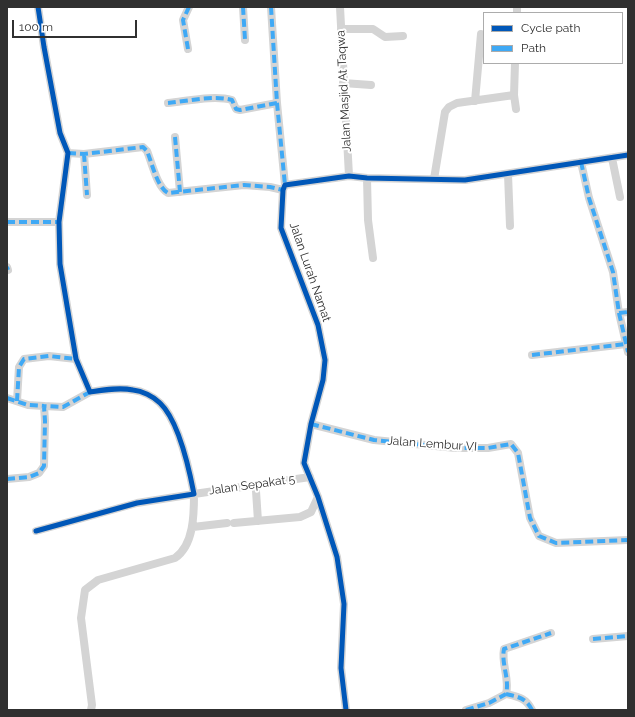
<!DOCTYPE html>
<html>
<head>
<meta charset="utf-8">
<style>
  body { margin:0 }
  #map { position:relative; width:635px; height:717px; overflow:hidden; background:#fff; font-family:Raleway,sans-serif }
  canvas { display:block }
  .frame { position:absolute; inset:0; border:8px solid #303030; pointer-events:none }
  .legend { position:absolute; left:483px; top:12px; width:140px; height:52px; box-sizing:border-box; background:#fff; border:1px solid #acacac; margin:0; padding:5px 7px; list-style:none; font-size:12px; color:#303030 }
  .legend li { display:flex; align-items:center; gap:8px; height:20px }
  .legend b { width:20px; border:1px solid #acacac }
  .scale { position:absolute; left:12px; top:20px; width:125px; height:18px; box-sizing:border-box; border:2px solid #303030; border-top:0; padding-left:5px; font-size:12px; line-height:14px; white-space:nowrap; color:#303030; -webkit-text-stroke:3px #fff; paint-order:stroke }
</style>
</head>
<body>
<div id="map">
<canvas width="635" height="717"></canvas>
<div class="frame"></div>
<ul class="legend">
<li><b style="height:5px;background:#0057b8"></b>Cycle path</li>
<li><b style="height:5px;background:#3fa9f5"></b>Path</li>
</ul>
<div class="scale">100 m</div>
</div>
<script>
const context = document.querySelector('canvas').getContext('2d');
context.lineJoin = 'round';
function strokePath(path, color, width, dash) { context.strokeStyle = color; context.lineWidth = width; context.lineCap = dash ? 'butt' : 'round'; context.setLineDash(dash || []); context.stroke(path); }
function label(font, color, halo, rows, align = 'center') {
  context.font = font + ' Raleway,sans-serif'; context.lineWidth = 4; context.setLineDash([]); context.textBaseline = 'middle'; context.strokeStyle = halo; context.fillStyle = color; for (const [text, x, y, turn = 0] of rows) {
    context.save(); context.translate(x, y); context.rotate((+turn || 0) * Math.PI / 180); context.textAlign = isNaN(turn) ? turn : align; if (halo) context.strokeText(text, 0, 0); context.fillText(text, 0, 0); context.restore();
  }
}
const minor = new Path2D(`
  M243,7l2,33
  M271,7l6,96 8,82
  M340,7l9,169
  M517,13v-6
  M341,29h32l12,8 18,-1
  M188,49l-5,-29 6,-13
  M515,63l-1,32 2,14
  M343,83l28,2
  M475,101l6,-67
  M168,103c20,-2 46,-8 64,-3l4,9 4,1 37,-7
  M175,137l5,55
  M68,153l16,1 59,-7 4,4c5,12 10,36 21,42l76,-8 26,2 13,3
  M84,154l3,41
  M612,158l8,39
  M581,162l8,36 24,74 6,41 9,39
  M508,174l2,52
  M367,178l1,42 5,38
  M434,179l11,-67 4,-5 8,-4 57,-8
  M7,222h52
  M7,267l1,3
  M619,313l9,-1
  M532,355l94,-11
  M7,398l21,7 16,1
  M17,401l2,-34 5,-8 25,-3 27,3
  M311,424l63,16 82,8h32l23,-4 7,9 12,65 9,18 17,7 72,-3
  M7,479l22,-2 10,-4 5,-7 1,-45 -1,-15 19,1 27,-15
  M256,491l2,30
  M234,523l66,-6 11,-5 7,-15
  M193,527l34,-4
  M36,531l101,-28 57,-9c-5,-26 -15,-73 -34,-91 -7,-7 -18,-12 -27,-13 -14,-3 -30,0 -43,2l-14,-33 -16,-95 -1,-42 9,-69 -8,-20 -16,-86 -6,-40
  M593,639l35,-3
  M506,694c13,3 20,4 26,16
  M91,710l1,-5 -11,-87 4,-28 13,-10 77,-22c19,-13 19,-44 19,-64l116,-17
  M346,710l-5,-42 3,-64 -7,-47 -19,-60 -14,-34 7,-39 12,-44 2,-20 -7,-35 -37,-97 2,-38 2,-5 64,-9 18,2 98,2 163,-25
  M466,710l23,-7 17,-9c4,-15 -5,-30 -2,-45l47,-16`);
const quiet = new Path2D(`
  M243,7l2,33
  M271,7l6,96 8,82
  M188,49l-5,-29 6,-13
  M168,103c20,-2 46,-8 64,-3l4,9 4,1 37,-7
  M175,137l5,55
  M68,153l16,1 59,-7 4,4c5,12 10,36 21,42l76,-8 26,2 13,3
  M84,154l3,41
  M581,162l8,36 24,74 6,41 9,39
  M7,222h52
  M7,267l1,3
  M619,313l9,-1
  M532,355l94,-11
  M7,398l21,7 16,1
  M17,401l2,-34 5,-8 25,-3 27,3
  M311,424l63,16 82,8h32l23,-4 7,9 12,65 9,18 17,7 72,-3
  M7,479l22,-2 10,-4 5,-7 1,-45 -1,-15 19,1 27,-15
  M593,639l35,-3
  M506,694c13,3 20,4 26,16
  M466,710l23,-7 17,-9c4,-15 -5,-30 -2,-45l47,-16`);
const cycleway = new Path2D(`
  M36,531l101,-28 57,-9c-5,-26 -15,-73 -34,-91 -7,-7 -18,-12 -27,-13 -14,-3 -30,0 -43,2l-14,-33 -16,-95 -1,-42 9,-69 -8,-20 -16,-86 -6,-40
  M346,710l-5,-42 3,-64 -7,-47 -19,-60 -14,-34 7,-39 12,-44 2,-20 -7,-35 -37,-97 2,-38 2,-5 64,-9 18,2 98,2 163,-25`);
const streetNames = [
  ["Jalan Masjid At Taqwa",344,91,-93],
  ["Jalan Lurah Namat",310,272,71],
  ["Jalan Lembur VI",432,444,4],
  ["Jalan Sepakat 5",252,485,-8]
];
strokePath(minor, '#d4d4d4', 8);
strokePath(quiet, '#3fa9f5', 4, [8, 4]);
strokePath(cycleway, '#0057b8', 5);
label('12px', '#303030', '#fff', streetNames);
</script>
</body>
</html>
